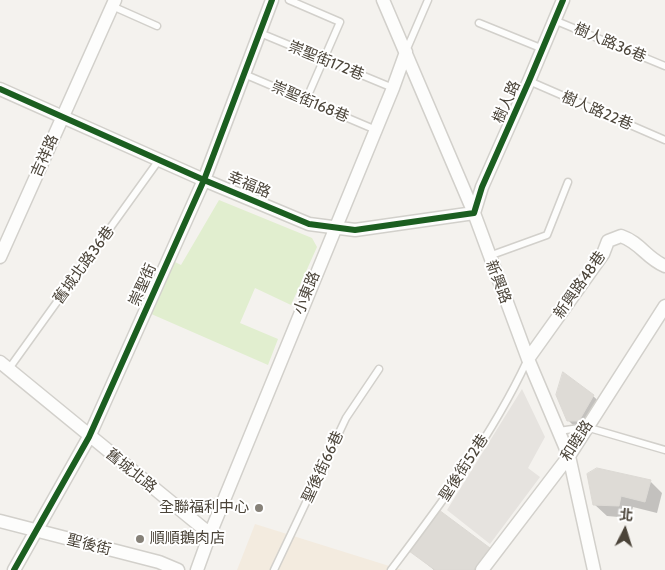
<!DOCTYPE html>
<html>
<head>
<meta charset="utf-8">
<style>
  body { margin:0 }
  #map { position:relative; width:665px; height:570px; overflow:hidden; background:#f4f2ee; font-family:Cabin,"Noto Sans TC",sans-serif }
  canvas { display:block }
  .north { position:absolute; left:600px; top:505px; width:50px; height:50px; -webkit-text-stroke:4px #fff; paint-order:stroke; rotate:5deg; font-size:14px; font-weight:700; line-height:20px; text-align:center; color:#4b4439 }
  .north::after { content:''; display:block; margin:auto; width:18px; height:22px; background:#4b4439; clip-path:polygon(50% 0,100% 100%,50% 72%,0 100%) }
</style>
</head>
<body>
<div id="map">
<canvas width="665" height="570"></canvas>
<div class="north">北</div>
</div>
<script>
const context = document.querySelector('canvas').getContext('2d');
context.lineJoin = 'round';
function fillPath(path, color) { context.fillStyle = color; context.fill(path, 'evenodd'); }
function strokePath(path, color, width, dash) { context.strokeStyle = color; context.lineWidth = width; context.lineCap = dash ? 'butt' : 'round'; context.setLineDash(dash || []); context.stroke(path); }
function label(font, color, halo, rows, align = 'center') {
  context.font = font + ' Cabin,"Noto Sans TC",sans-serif'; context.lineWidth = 4; context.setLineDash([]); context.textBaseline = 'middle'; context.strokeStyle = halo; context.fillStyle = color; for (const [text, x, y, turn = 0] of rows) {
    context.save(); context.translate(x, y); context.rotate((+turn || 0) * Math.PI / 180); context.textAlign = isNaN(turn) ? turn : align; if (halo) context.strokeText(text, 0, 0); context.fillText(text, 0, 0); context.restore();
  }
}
const commercial = new Path2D(`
  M255,524l147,46h-165z`);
const green = new Path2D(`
  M219,200l93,38 5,9 -26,58 -36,-17 -15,35 38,16 -10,26 -119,-52 24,-52 8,4z`);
const parking = new Path2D(`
  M522,389l23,48 -17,31 12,9 -50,67 -43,-34z`);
const shadow = new Path2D(`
  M593,396l13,12 -26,24 -12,-12z
  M650,481l12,12 -5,20 -24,-6 -3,11 -23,-2 -13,-12z
  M489,549l9,8 -10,13h-54l-23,-19z`);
const building = new Path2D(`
  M563,372l31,23 -15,26h-12l-11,-26z
  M597,468l54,12 -6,22 -24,-6 -2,10 -26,-1 -6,-31z
  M439,510l51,38 -16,22h-39l-26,-19z`);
const lane = new Path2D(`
  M289,0l51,22 -34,78
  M112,6l45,20
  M554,20l111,46
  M479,23l64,26
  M260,33l133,55
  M406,51l22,-51
  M244,74l132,56
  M529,81l136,59
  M489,256l58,-21 21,-53
  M8,370l151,-210
  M559,431l27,-4 79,23
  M274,570l72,-152 33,-49
  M391,570c50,-66 101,-134 136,-209`);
const street = new Path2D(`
  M383,0l91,213 54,146 41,97 25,114
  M0,89l204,91 105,44 46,6 119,-17 8,-26 47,-106 34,-81
  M0,257l115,-257
  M528,359l75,-105 5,-13 13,-5c20,7 25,22 44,30
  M0,362l210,172 -13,36
  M0,521l159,41 19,8
  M210,534l183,-446 13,-36
  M14,570l75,-133 115,-257 68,-180
  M482,570l87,-114 96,-150`);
const cycleway = new Path2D(`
  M0,89l204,91 105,44 46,6 119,-17 8,-26 47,-106 34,-81
  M14,570l75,-133 115,-257 68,-180`);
const markers = [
  [259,508,5,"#868178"],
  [140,539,5,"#868178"]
];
const streetNames = [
  ["樹人路36巷",610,43,23],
  ["崇聖街172巷",326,61,22],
  ["崇聖街168巷",310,102,23],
  ["樹人路",507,102,-66],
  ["樹人路22巷",597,111,23],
  ["吉祥路",45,156,-66],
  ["幸福路",249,185,23],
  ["舊城北路36巷",84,265,-54],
  ["新興路",498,282,69],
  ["崇聖街",143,285,-66],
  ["新興路48巷",580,285,-55],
  ["小東路",307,293,-68],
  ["和睦路",577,441,-57],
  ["聖後街66巷",323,467,-65],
  ["聖後街52巷",464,468,-57],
  ["舊城北路",131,471,39],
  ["聖後街",89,545,14]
];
const poiNames = [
  ["全聯福利中心",249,508],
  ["順順鵝肉店",150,539,"left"]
];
fillPath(commercial, '#f3ebdf');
fillPath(green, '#e1eecf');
fillPath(parking, '#e6e3df');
fillPath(shadow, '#0003');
fillPath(building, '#dedbd6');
strokePath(building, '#dcd9d4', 1);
strokePath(lane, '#d2d0cb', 9);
strokePath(street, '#d2d0cb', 15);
strokePath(lane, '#fdfdfc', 6);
strokePath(street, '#fdfdfc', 12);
strokePath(cycleway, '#1b5e20', 6);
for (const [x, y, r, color] of markers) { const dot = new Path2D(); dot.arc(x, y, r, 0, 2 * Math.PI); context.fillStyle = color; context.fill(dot); strokePath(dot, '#fff', 2); }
label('15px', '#4b4439', '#fff', streetNames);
label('15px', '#4b4439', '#fff', poiNames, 'right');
</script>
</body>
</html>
